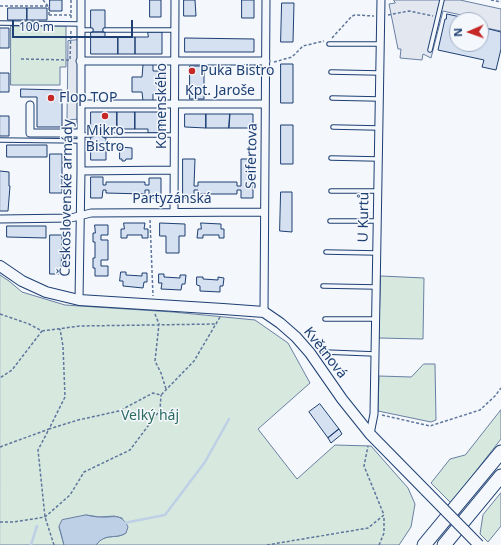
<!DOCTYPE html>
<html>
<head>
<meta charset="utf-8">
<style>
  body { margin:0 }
  #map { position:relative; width:501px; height:545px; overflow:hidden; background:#f4f7fb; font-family:"Noto Sans",sans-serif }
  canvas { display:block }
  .north { position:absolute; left:449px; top:12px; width:40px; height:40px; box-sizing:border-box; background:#f4f7fb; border:1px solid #9eadc5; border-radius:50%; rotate:268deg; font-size:11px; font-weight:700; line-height:16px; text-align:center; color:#1d3f73 }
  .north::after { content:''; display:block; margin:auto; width:14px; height:18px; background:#c62828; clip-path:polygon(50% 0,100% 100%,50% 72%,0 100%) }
  .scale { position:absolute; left:12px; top:20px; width:121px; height:18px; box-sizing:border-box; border:2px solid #1d3f73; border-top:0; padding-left:5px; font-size:12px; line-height:14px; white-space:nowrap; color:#1d3f73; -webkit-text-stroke:3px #f4f7fb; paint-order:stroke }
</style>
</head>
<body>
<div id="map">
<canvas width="501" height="545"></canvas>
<div class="north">N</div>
<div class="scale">100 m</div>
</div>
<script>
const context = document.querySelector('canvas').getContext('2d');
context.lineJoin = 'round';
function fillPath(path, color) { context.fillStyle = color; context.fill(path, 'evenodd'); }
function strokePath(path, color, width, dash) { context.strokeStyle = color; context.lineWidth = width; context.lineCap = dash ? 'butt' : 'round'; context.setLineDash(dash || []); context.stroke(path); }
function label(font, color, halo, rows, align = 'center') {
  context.font = font + ' "Noto Sans",sans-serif'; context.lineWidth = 3; context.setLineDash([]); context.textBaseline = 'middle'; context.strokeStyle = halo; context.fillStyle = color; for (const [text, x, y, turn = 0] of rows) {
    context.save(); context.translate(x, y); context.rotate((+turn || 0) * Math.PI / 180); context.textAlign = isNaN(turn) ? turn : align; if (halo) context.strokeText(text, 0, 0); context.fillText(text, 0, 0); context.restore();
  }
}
const green = new Path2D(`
  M11,26h55v41h-6v18h-49z
  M0,275l9,6 13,11 43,13 108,7 82,8 33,23 22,40 -52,46 39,50 38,-34 36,1 37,42 7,16 -4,23 -12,18h-303c10,-13 19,-5 30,-12l-4,-15 -8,-2 -14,1 -14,-2 -27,12 5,18h-64z
  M381,276l43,2 -1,61 -44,-1z
  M424,364h11l1,56 -5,2 -53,-11 1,-35 32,1z
  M501,410v29l-50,64 -20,-20 19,-24 15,-4z
  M501,493v33l-13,16 -8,-8 3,-19z`);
const parking = new Path2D(`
  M394,0h66l41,9v22l-20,-4v-7h-16l1,-4 -23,-5 -12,47 -8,-4 -1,6 -22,-2 1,-9h-3l-9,-45 6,-1z
  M79,40v79l-12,1 1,-79z`);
const water = new Path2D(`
  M86,515c5,1 9,2 14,2 13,1 21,-5 28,10l-2,6c-11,7 -20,-1 -30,12h-32l-5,-19 3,-6z`);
const stream = new Path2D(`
  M124,523l41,-8 40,-53 24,-43
  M31,545l6,-19`);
const building = new Path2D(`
  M50,0h12v11h-12z
  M150,0h11v17h-11z
  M184,0h11l1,16h-12z
  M242,0h12v18h-12z
  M282,3h12l-1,39h-12z
  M8,8h19v12h-19z
  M27,8h20v12h-20z
  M91,10h14v22h-14z
  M447,14l18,4 -1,2h-7v24h24v-17l20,5v17l-5,21 -14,-3 2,-7 -46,-10 7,-31h1z
  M0,28h9v20h-9z
  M91,32h14v5h13v17h-27z
  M148,32h14v22h-27v-17h13z
  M118,37h17v17h-17z
  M185,38l69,1v13h-69z
  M153,64v7h12v23h-12v7h-10l-1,-9h-10v-15h10l1,-12z
  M281,64h12v39h-12z
  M190,66h14v33h-14z
  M0,73h9v19h-9z
  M21,89l41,1v37h-25v-30h-16z
  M91,112h26v17h-13v4h-13z
  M117,112h18v17h-18z
  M135,112h26l1,21h-14v-4h-13z
  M185,114h21v14l-21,-1z
  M206,114h24l-1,14h-23z
  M230,114h23v14h-24z
  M0,116h9v20h-9z
  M281,125h12v39h-12z
  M91,133h13v5h2v22h-15z
  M7,145h40v12h-40z
  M120,147l12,1v11h-6l-1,2h-3v-2h-2z
  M50,154h12v39h-12z
  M183,159h12l-1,27h4v-4h39v4h4v-27h12v39h-12v-8h-4v4h-39v-4h-4v8h-11z
  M0,171l9,1v14h1l-2,25h-8z
  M91,177h12v8h3v-3h39v3h4v-7h12v20h-12v-8h-4v4l-39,-1v-3h-3l-1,8h-11z
  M281,192h11v40l-12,-1z
  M124,223h21l-1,6h4v9h-6v-3h-15v3h-6v-9h3z
  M160,223l25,1v12h-6v17h-13v-17h-6z
  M201,223l20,1v5h3v9h-5v-3h-16v3h-6l1,-9h3z
  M95,225h13v10h-7v5h7v20h-7v6h7v10h-13v-8h-2v-10h2v-16h-2v-9h2z
  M7,226h39v12l-39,-1z
  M50,235h12l-1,39h-11z
  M121,272h5v3l16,1v-3h5v9h-3l-1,6 -20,-2v-5h-3z
  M159,274h5v3l16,1v-3h6l-1,9h-3l-1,6 -20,-1 1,-6h-3z
  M197,277h6v2l15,1v-3l6,1 -1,8h-3v6l-20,-1v-5l-3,-1z
  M320,404l19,25 -11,9 -19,-26z
  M339,429l3,5 -11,9 -3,-5z`);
const path = new Path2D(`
  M43,0l5,6
  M491,0l10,2
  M0,6h49v11
  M49,15h22
  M388,15l21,-4 24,5
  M71,18v-18
  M332,38l20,-22 3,-1 19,1
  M21,59l49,1 1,-30
  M274,62l18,-5 11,-11 21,-5
  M150,220l3,76
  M0,314l29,10 13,7 -30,39 -12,8
  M155,314l4,10 -4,37 6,12 5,16
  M42,331l38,-5 137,-2
  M382,415l48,11 50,-16 15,-14 6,-8
  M0,447l49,-18 16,-32 -2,-51 -3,-17
  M0,522h14l31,-5 25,-22 14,-23 46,-22 30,-40 1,-15
  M54,545l-9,-28 -7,-67 11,-21 29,-9 41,-9 34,-18 8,2 33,-34 26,-44
  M267,545l101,-17 16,-13 -20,-49 4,-20
  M379,545l5,-12v-17`);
const lane = new Path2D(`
  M0,23l81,1
  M81,30h10
  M105,30h70
  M329,44h50
  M430,50l12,-50
  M331,72l48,1
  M332,98l47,1
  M333,127l45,1
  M81,135h10
  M104,135h70
  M0,140l81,1
  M331,158l47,1
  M331,191h46
  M330,221h47
  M326,252l51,1
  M323,286l53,1
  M325,319h51
  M325,352l50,2`);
const street = new Path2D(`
  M80,61h186
  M81,104h184
  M30,105v28h51
  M81,171l93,-1
  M174,212l1,-212
  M0,219l71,-1 20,-5 173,-1
  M79,300l2,-129v-171
  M264,312l2,-312
  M370,434l4,-20 7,-414`);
const secondary = new Path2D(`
  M0,266l22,15 24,11 33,8 144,9 41,3 16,11 16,14 14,16 32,46 28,35 56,57`);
const highway = new Path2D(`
  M424,545l77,-93
  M444,545l57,-69`);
const secondaryBridge = new Path2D(`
  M426,491l53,54`);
const markers = [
  [192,71,4,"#c62828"],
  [51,98,4,"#c62828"],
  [105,116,4,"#c62828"]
];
const poiNames = [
  ["Puka Bistro",200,71],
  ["Flop TOP",59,98],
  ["Mikro",105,131,"center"],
  ["Bistro",105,147,"center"]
];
const streetNames = [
  ["Kpt. Jaroše",220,91],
  ["Komenského",162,106,-90],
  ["Seifertova",252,156,-89],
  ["Československé armády",67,198,-89],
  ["Partyzánská",172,199],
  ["U Kurtů",364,217,-89],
  ["Květnová",325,353,52]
];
const parkNames = [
  ["Velký háj",150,416]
];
fillPath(green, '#d7e8df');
strokePath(green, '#687fa3', 1);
fillPath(parking, '#e3e8f0');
strokePath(parking, '#687fa3', 1);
fillPath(water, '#bed0e5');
strokePath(water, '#687fa3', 1);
strokePath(stream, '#bed0e5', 2.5);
fillPath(building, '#d5e0f0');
strokePath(building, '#1d3f73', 1);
strokePath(lane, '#1d3f73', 5.5);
strokePath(street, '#1d3f73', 9);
strokePath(secondary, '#1d3f73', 12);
strokePath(highway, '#1d3f73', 15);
strokePath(path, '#5e769c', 1.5, [3, 2]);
strokePath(lane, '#f4f7fb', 3.5);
strokePath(street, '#f4f7fb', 7);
strokePath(secondary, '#f4f7fb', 10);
strokePath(highway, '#f4f7fb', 13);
strokePath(secondaryBridge, '#1d3f73', 12, []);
strokePath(secondaryBridge, '#f4f7fb', 10);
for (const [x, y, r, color] of markers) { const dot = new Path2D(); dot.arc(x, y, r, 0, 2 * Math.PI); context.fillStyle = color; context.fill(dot); strokePath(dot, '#f4f7fb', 1.5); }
label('14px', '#1d3f73', '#f4f7fb', poiNames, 'left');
label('14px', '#1d3f73', '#f4f7fb', streetNames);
label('14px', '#2c6c60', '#f4f7fb', parkNames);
</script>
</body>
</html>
